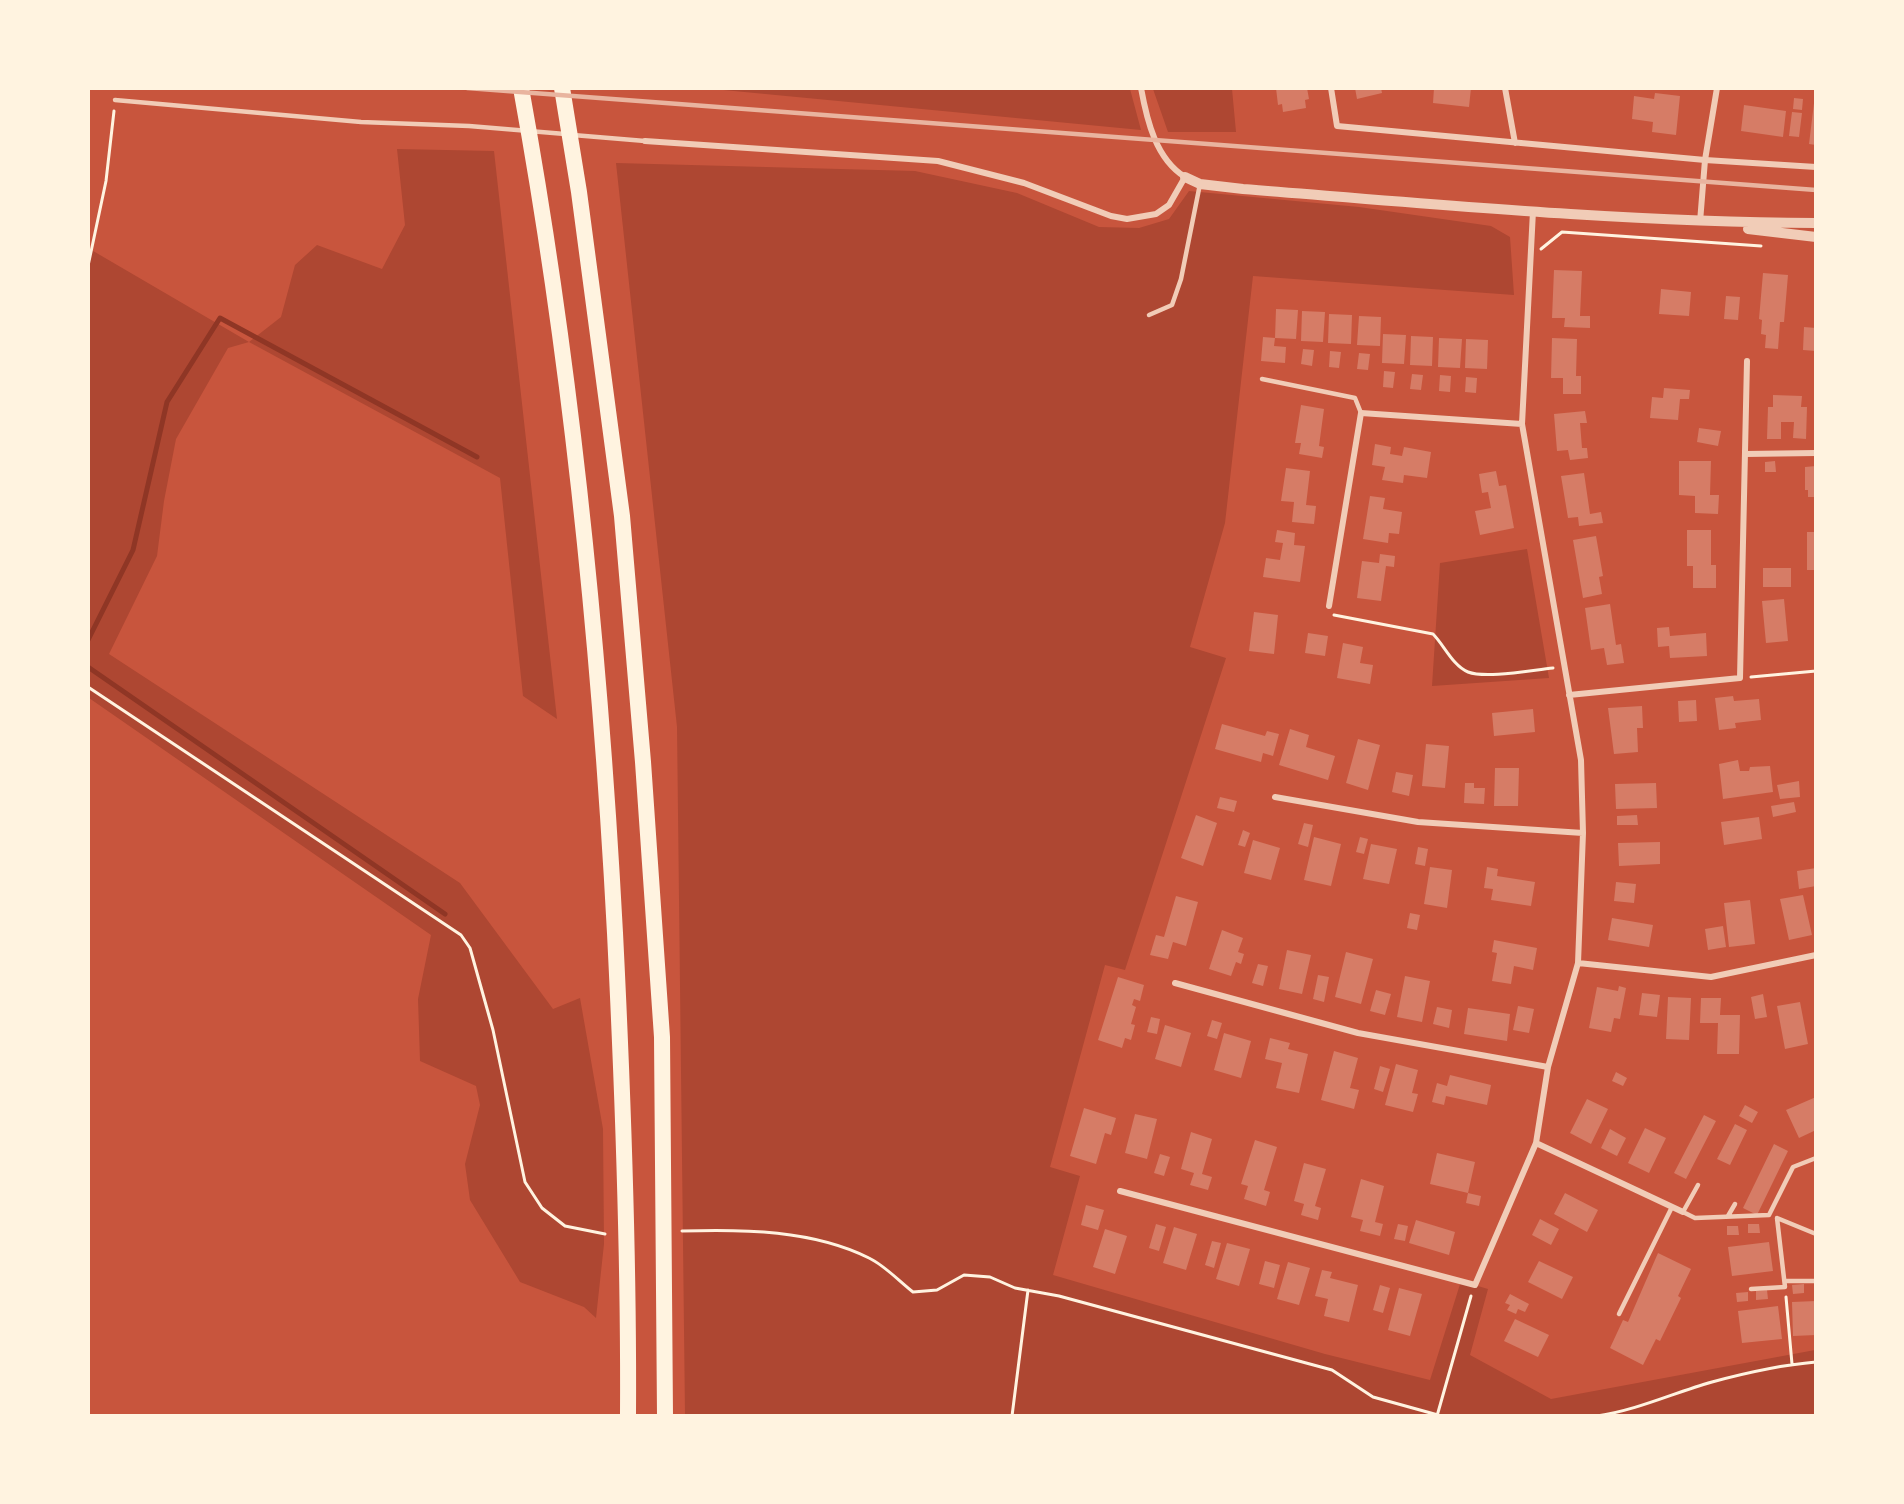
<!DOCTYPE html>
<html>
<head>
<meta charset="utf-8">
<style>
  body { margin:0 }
  #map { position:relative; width:1904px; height:1504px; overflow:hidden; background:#c8553d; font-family:"Source Sans 3",sans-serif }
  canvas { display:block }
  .frame { position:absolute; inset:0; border:90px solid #fff3e0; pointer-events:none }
</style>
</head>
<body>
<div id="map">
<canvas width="1904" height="1504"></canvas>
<div class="frame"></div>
</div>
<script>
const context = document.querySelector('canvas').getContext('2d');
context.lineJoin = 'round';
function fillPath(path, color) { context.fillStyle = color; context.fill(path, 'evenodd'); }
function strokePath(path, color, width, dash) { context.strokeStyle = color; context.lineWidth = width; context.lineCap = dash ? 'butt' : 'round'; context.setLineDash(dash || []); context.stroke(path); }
const green = new Path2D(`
  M713,89h417l11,41z
  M1153,89h79l4,43h-68z
  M397,149l97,2 63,568 -34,-23 -23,-218 -251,-136 -21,6 -52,91 -12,62 -7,55 -48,98 351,229 93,126 27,-11 23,131 1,115 -8,74 -12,-11 -64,-25 -50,-82 -5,-36 15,-59 -4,-19 -56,-25 -2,-62 13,-64 -342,-237 -1,-450 161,94 32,-25 14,-52 22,-20 65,24 23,-44z
  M616,163l299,8 102,22 82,34 40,1 30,-9 20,-28 170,16 132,19 19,11 4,58 -261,-19 -28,247 -35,124 36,11 -101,312 -20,-5 -55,202 30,9 -27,99 272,79 105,26 31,-99 27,8 -18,66 81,44 264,-49v65h-1130l-8,-688z
  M1527,549l22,129 -117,8 8,-123z`);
const stream = new Path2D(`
  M88,640l45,-90 34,-148 53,-84 257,139
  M88,667l357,247`);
const building = new Path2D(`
  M1276,88h31l2,11 -4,1 1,8 -23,4 -1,-8 -4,1z
  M1355,88h26l1,5 -25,6z
  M1434,88h37l-2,19 -36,-4z
  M1655,93l25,3 -4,39 -24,-3 1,-10 -21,-3 2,-23 20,3z
  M1794,98l9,1 -1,11 -9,-1z
  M1814,103h2v42l-7,-1z
  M1744,105l42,6 -3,26 -42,-6z
  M1792,112l10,1 -3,24 -10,-1z
  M1554,270l28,1 -2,45h10v12l-26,-1 1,-9h-13z
  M1763,273l25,2 -4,47h-4l-2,27 -13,-1 1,-13 -5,-1 1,-14 -3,-1z
  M1661,289l30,3 -2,24 -30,-2z
  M1726,296l14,1 -2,23 -14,-1z
  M1276,309l22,1 -2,29 -21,-1z
  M1302,311l23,1 -2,30 -22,-1z
  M1329,314l23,1 -1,29 -23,-1z
  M1359,316l22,1 -1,29 -23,-1z
  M1804,327l12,1v23l-13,-1z
  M1383,334l23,1 -2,29 -22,-1z
  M1411,336l22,1 -1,29 -22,-1z
  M1263,337l12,1 -1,8 12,1 -1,16 -24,-2z
  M1439,338l23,1 -2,29 -22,-1z
  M1552,338l25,1 -1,37h5v18h-18v-16h-12z
  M1466,339l22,1 -1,29 -22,-1z
  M1303,349l11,1 -2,16 -11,-2z
  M1330,351l11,1 -2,16 -10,-1z
  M1359,353l11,1 -2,16 -11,-1z
  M1384,371l11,1 -2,16 -10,-1z
  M1412,374l11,1 -2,15 -11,-1z
  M1440,375l11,1 -1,16 -11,-1z
  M1466,377l11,1 -1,15 -11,-1z
  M1664,388l26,2 -1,9h-9l-2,21 -28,-2 2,-21 11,1z
  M1773,395l29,1 -1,11h6l-1,32 -13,-1 1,-16h-13v17h-14l1,-32h5z
  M1301,405l23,4 -5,37 5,1 -2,11 -23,-4 2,-11h-6z
  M1585,411l2,12h-7l2,25h5l1,10 -18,2 -2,-10 -11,1 -3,-37z
  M1699,428l22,3 -3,15 -21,-4z
  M1375,444l16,3 -1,7 12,2 2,-9 27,5 -4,26 -23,-3 -1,8 -21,-3 3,-13 -13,-2z
  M1679,461h32l-1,34h9l-1,19 -23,-1v-17l-16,-1z
  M1775,461l1,11h-11v-10z
  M1816,466v31h-8v-7h-3v-23z
  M1286,468l24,3 -4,34 10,1 -2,18 -22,-2 2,-20 -13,-1z
  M1496,471l3,15 7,-1 8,43 -34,7 -5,-24 16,-3 -3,-16 -6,1 -3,-19z
  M1584,473l6,41 11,-2 2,11 -24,3 -1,-9 -10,1 -7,-42z
  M1370,496l15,2 -2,11 19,3 -3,22 -10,-1 -1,10 -25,-4z
  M1277,530l18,3 -1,12 11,1 -5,36 -37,-5 3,-19 14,2 3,-17 -8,-1z
  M1687,530h24v35h5v23h-23v-22h-6z
  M1807,532h9v38h-9z
  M1596,536l7,40 -4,1 3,17 -19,4 -10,-58z
  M1380,554l15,2 -1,11 -8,-1 -5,35 -24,-3 5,-37 17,2z
  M1763,568h28v19h-28z
  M1784,599l4,42 -22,2 -4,-42z
  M1610,604l6,41 5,-1 3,19 -17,2 -3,-17 -13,2 -6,-42z
  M1254,612l24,3 -4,39 -25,-3z
  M1669,627l1,9 36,-3 1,23 -37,2 -1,-12 -11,1 -1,-19z
  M1308,633l20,3 -3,20 -20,-3z
  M1343,643l20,4 -3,16 13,2 -3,19 -33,-6z
  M1733,696l1,5 25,-2 2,21 -26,3 1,5 -17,2 -4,-32z
  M1696,700l1,21 -18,1 -1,-21z
  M1642,706l1,22h-6l1,24 -24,2 -6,-46z
  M1533,709l2,23 -41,4 -2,-23z
  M1222,724l43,12 2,-5 12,3 -6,22 -10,-3 -2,9 -46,-13z
  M1290,729l19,6 -3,12 29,9 -7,24 -49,-15z
  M1358,739l22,6 -12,45 -22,-7z
  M1426,744l23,2 -4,42 -23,-2z
  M1738,760l2,11h9l1,-4 20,-1 3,26 -50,7 -4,-35z
  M1495,768h24l-1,38h-24z
  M1396,772l17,3 -4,21 -17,-4z
  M1799,781l1,16 -20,2 -3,-14z
  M1465,783h9v5h11l-1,16 -20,-1z
  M1656,783l1,25 -41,1 -1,-25z
  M1220,797l17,4 -3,11 -17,-4z
  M1794,802l2,10 -23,5 -2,-11z
  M1196,815l21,8 -14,43 -22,-8z
  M1637,815l1,10h-21v-9z
  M1759,817l3,22 -38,6 -3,-23z
  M1304,823l9,2 -5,22 -10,-3z
  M1243,830l7,3 -5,14 -7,-2z
  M1314,837l27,7 -10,42 -27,-6z
  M1360,837l8,2 -4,15 -8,-2z
  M1253,840l27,8 -9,32 -27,-7z
  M1660,842v22l-41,2 -1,-23z
  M1371,844l26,5 -8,35 -26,-5z
  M1418,847l10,2 -3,17 -10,-2z
  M1430,867l22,3 -5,38 -23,-4z
  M1487,867l11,2 -1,7 38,6 -4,24 -40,-6 2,-11 -9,-1z
  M1816,868v18l-17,3 -2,-18z
  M1616,882l20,2 -2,19 -20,-2z
  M1803,895l9,40 -23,5 -9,-41z
  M1176,896l22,6 -12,44 -13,-4 -5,17 -18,-4 6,-20 8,2z
  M1750,900l5,44 -26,3 -5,-44z
  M1410,913l10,2 -3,15 -10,-2z
  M1612,918l41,7 -4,22 -41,-7z
  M1723,926l3,21 -18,3 -3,-21z
  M1222,930l21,8 -5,14 6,2 -3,10 -5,-2 -5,14 -22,-7z
  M1494,940l43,8 -4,22 -19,-4 -3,18 -19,-3 5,-28 -5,-1z
  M1287,950l24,5 -9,39 -23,-5z
  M1346,952l27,7 -12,45 -26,-7z
  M1258,964l10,2 -5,20 -11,-3z
  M1318,975l11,2 -5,25 -11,-3z
  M1405,976l25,5 -8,41 -25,-5z
  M1118,977l26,8 -4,16 -6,-2 -2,6 4,2 -5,17 4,1 -4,15 -6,-2 -3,10 -24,-8z
  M1619,986l7,2 -6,31 -6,-1 -3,14 -22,-4 8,-41 21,4z
  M1376,990l15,4 -6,21 -15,-4z
  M1642,993l18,2 -3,22 -18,-2z
  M1763,994l4,23 -12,2 -4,-22z
  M1668,997l23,1 -2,42 -23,-1z
  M1701,998h20l-1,17h20l-1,39h-22l1,-31h-18z
  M1800,1002l8,42 -23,5 -8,-43z
  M1518,1006l16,3 -5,24 -16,-3z
  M1437,1007l15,3 -3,18 -16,-4z
  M1468,1008l42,6 -3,27 -43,-7z
  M1151,1017l9,2 -3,15 -10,-2z
  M1212,1020l10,3 -5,16 -10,-3z
  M1165,1025l26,8 -10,34 -26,-8z
  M1224,1033l27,8 -10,37 -27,-8z
  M1270,1038l20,5 -2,6 20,5 -9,39 -23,-5 6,-25 -17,-4z
  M1334,1051l24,7 -8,30 9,2 -5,19 -33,-9z
  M1396,1064l22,6 -6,23 6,1 -5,18 -28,-7z
  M1380,1066l10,3 -7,23 -9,-3z
  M1616,1072l11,6 -4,8 -11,-5z
  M1450,1075l41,10 -4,20 -41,-9 -2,9 -12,-3 5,-19 10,3z
  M1816,1097v33l-17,8 -13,-28z
  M1587,1099l21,10 -17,35 -21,-11z
  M1745,1105l13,7 -6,11 -13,-7z
  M1084,1108l32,10 -5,17 -6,-2 -9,31 -26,-8z
  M1135,1114l22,5 -10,40 -22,-6z
  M1704,1115l12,6 -30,58 -12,-6z
  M1735,1124l12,6 -17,35 -13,-6z
  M1645,1128l21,10 -17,35 -21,-10z
  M1610,1129l16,9 -9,18 -16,-8z
  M1191,1132l21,7 -10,35 10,3 -4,13 -18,-5 4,-12 -13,-4z
  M1255,1140l22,7 -13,43 6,2 -4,14 -22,-7 4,-13 -7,-2z
  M1774,1144l14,7 -31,64 -14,-7z
  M1437,1153l38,9 -7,31 -38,-9z
  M1160,1154l10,3 -6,19 -10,-3z
  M1304,1163l22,6 -11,37 6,2 -3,12 -17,-5 3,-11 -10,-3z
  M1361,1179l23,7 -9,36 8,2 -3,12 -20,-5 3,-11 -12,-3z
  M1468,1193l13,3 -2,10 -13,-3z
  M1565,1193l33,17 -11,22 -33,-18z
  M1086,1205l18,5 -6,20 -17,-5z
  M1540,1219l19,10 -8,16 -19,-10z
  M1416,1220l39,12 -6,23 -40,-12z
  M1156,1224l10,3 -7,24 -10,-3z
  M1398,1224l10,2 -3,15 -11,-2z
  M1748,1224h11l1,9h-12z
  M1727,1226h11l1,9h-12z
  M1174,1227l23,7 -11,36 -23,-7z
  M1105,1229l22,7 -12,38 -22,-7z
  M1212,1241l9,2 -7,25 -9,-3z
  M1769,1242l4,29 -41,5 -4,-29z
  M1227,1243l23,6 -11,37 -23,-7z
  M1658,1253l33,16 -13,27 3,2 -21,43 -4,-2 -13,26 -33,-17 13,-28 5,2z
  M1265,1261l15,4 -6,23 -15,-4z
  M1539,1261l34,16 -11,22 -34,-17z
  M1288,1262l22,6 -11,37 -22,-6z
  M1322,1270l10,2 -2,6 28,7 -9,37 -25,-6 4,-17 -13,-3z
  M1804,1284v9l-11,1 -1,-9z
  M1380,1285l10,3 -7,25 -10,-3z
  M1399,1288l23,6 -12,42 -22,-6z
  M1767,1290l1,9 -12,1v-9z
  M1748,1292v9l-11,1 -1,-9z
  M1510,1294l19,10 -4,8 -7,-3 -2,5 -9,-4 3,-5 -5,-2z
  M1816,1301v34l-23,1 -1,-34z
  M1778,1306l4,33 -40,4 -4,-32z
  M1515,1319l34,16 -11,22 -34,-16z`);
const path = new Path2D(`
  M1541,249l21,-17 199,14
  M88,266l18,-85 8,-70
  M1334,615l99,19c11,11 20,32 35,38 18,7 64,-2 85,-4
  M1751,677l65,-6
  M88,687l373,248 9,13 23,82 32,152 17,26 23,18 40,8
  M682,1231c61,-2 131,-1 187,27 15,7 30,23 44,34l24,-2 27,-15 26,2 25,11 44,8 273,74 41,27 65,18
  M1786,1297l6,67
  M1012,1416l16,-126
  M1437,1416l34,-120
  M1597,1416c41,-6 76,-23 115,-34 33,-9 69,-17 104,-20`);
const service = new Path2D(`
  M115,100l246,22 108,4 96,8
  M573,135l72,6
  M1149,315l23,-10 9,-26 19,-95
  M1262,379l93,19 6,15
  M1698,1185l-15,27 12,6 74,-3 24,-48 23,-9
  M1728,1216l7,-12
  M1777,1218l39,16
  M1785,1281h31
  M1751,1289l34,-2 -8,-69
  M1619,1314l53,-107`);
const minor = new Path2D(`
  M1331,88l6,38 368,34 111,7
  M1505,88l10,55
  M645,141l293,20 86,22 87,33 16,3 29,-5 13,-9 16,-28c-29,-18 -38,-56 -44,-89
  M1700,222l5,-62 12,-72
  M1745,454l71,-1
  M1329,606l32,-193 161,11
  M1569,695l171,-17 7,-317
  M1275,797l143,25 165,11
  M1578,963l133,14 105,-22
  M1175,983l183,50 190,34
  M1536,1143l147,69
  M1120,1191l355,94 61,-142 12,-76 30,-104 5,-130 -2,-73 -59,-336 11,-213`);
const tertiary = new Path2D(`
  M1185,177l15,7 43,5c190,15 381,33 573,34
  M1748,229l68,8`);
const motorway = new Path2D(`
  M521,88c51,280 79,562 94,845 8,161 14,322 13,483
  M562,88l17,104 43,324 21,246 19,275 3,379`);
const rail = new Path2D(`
  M467,88l1349,102`);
fillPath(green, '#ae4732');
strokePath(stream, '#8f3625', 5);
fillPath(building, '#d67c66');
strokePath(path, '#fff3e0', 3);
strokePath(service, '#f1ccb7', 4.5);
strokePath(minor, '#f1ccb7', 6);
strokePath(tertiary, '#f1ccb7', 10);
strokePath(motorway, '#fff3e0', 16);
strokePath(rail, '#e9b49f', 4.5);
</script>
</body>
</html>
